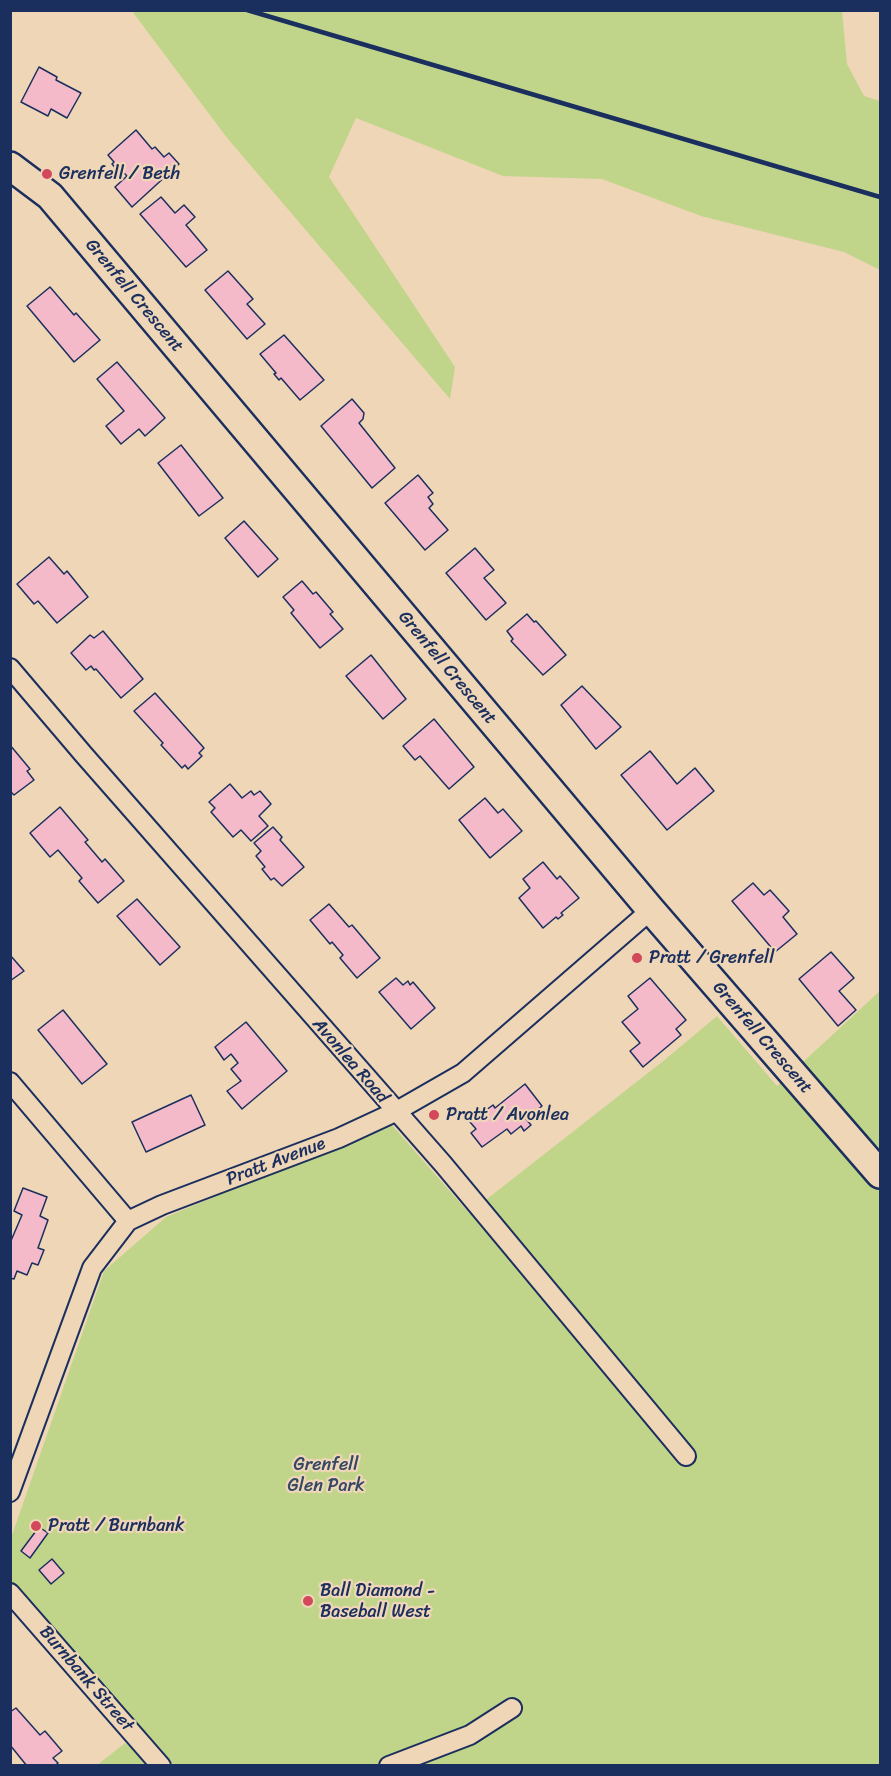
<!DOCTYPE html>
<html>
<head>
<meta charset="utf-8">
<style>
  body { margin:0 }
  #map { position:relative; width:891px; height:1776px; overflow:hidden; background:#efd6b7; font-family:Sriracha,sans-serif }
  canvas { display:block }
  .frame { position:absolute; inset:0; border:12px solid #1b2f5e; pointer-events:none }
</style>
</head>
<body>
<div id="map">
<canvas width="891" height="1776"></canvas>
<div class="frame"></div>
</div>
<script>
const context = document.querySelector('canvas').getContext('2d');
context.lineJoin = 'round';
function fillPath(path, color) { context.fillStyle = color; context.fill(path, 'evenodd'); }
function strokePath(path, color, width, dash) { context.strokeStyle = color; context.lineWidth = width; context.lineCap = dash ? 'butt' : 'round'; context.setLineDash(dash || []); context.stroke(path); }
function label(font, color, halo, rows, align = 'center') {
  context.font = font + ' Sriracha,sans-serif'; context.lineWidth = 4.5; context.setLineDash([]); context.textBaseline = 'middle'; context.strokeStyle = halo; context.fillStyle = color; for (const [text, x, y, turn = 0] of rows) {
    context.save(); context.translate(x, y); context.rotate((+turn || 0) * Math.PI / 180); context.textAlign = isNaN(turn) ? turn : align; if (halo) context.strokeText(text, 0, 0); context.fillText(text, 0, 0); context.restore();
  }
}
const green = new Path2D(`
  M132,11h710l5,53 17,32 16,5v169l-36,-18 -143,-36 -99,-37 -99,-3 -147,-58 -27,59 126,190 -5,32 -222,-260z
  M880,991v774h-707l-162,-184v-43l93,-267 62,-54 225,-93 78,89 193,-151 55,-46 60,70z
  M125,1743l30,22 -59,1z`);
const building = new Path2D(`
  M39,67l18,10 -1,3 25,13 -14,25 -16,-9 -3,7 -27,-14z
  M136,130l16,19 3,-2 9,10 5,-4 10,11 -47,43 -17,-20 12,-11 -5,-5 -2,2 -8,-9 2,-2 -6,-7z
  M161,197l14,16 9,-8 11,12 -9,8 21,25 -21,17 -46,-53z
  M228,271l25,28 -6,5 18,20 -18,15 -42,-49z
  M50,287l24,28 2,-2 24,27 -26,22 -47,-56z
  M284,335l40,45 -24,20 -19,-22 -2,2 -5,-6 2,-1 -16,-19z
  M117,362l48,56 -20,18 -6,-7 -18,15 -15,-18 18,-15 -27,-32z
  M352,399l12,14 -1,6 -4,4 36,45 -23,20 -51,-62z
  M181,445l42,53 -24,18 -41,-53z
  M418,475l15,18 -5,4 5,7 -4,4 19,22 -23,20 -40,-47z
  M244,521l34,38 -20,18 -33,-39z
  M475,548l19,22 -10,8 22,25 -20,17 -40,-47z
  M49,557l15,17 3,-3 21,26 -31,26 -19,-22 -4,3 -17,-20z
  M302,581l11,13 3,-2 17,20 -3,2 13,15 -23,19 -29,-35 3,-3 -11,-13z
  M527,614l7,8 2,-1 30,34 -23,20 -32,-34 2,-2 -6,-8z
  M103,631l40,48 -22,19 -25,-29 -2,1 -3,-4 -5,4 -15,-17 19,-18 4,3z
  M371,655l35,44 -23,20 -37,-43z
  M582,686l39,41 -25,22 -35,-44z
  M155,693l49,55 -5,5 3,3 -14,13 -3,-4 -3,3 -21,-23 2,-2 -29,-32z
  M434,719l40,48 -25,22 -29,-33 -5,4 -12,-14z
  M10,745l20,24 -3,2 7,9 -20,15 -4,-4z
  M650,751l27,33 18,-16 19,23 -47,39 -46,-55z
  M230,784l12,14 9,-7 3,4 6,-4 11,13 -12,12 9,10 -17,15 -10,-11 -8,7 -22,-25 4,-4 -6,-6z
  M485,798l13,15 5,-4 19,22 -32,27 -31,-38z
  M60,807l28,33 -3,2 17,20 3,-3 19,22 -26,22 -19,-22 3,-3 -24,-28 -8,7 -20,-24z
  M273,827l9,10 -2,3 24,27 -22,19 -8,-8 -3,2 -9,-11 3,-2 -9,-11 5,-5 -7,-8z
  M543,862l14,17 3,-3 19,22 -18,15 2,2 -5,4 -2,-2 -13,11 -24,-30 11,-10 -7,-9z
  M753,883l11,12 6,-5 19,21 -6,6 14,17 -22,18 -43,-51z
  M137,899l43,48 -20,18 -43,-49z
  M329,904l20,23 3,-2 28,33 -23,20 -17,-20 3,-3 -11,-13 -2,2 -20,-24z
  M831,952l23,26 -15,13 17,19 -18,16 -39,-47z
  M10,955l14,16 -14,10z
  M396,978l7,7 5,-4 2,4 3,-3 22,26 -24,21 -32,-37z
  M650,978l36,42 -10,9 5,6 -38,32 -13,-16 10,-8 -18,-21 16,-13 -10,-13z
  M63,1010l44,54 -25,20 -44,-54z
  M246,1022l41,49 -45,38 -15,-18 14,-10 -10,-12 7,-6 -7,-9 -7,6 -9,-13z
  M525,1084l17,22 -16,13 5,6 -7,6 -3,-5 -10,8 -4,-5 -25,18 -11,-14 5,-4 -6,-7 23,-17 2,3z
  M191,1095l14,30 -59,27 -14,-30z
  M23,1188l24,9 -7,19 8,4 -10,28 6,2 -6,15 -6,-2 -5,12 -10,-4 -3,8 -4,-1v-35l12,-28 -8,-4z
  M39,1527l9,6 -18,25 -9,-7z
  M52,1559l12,14 -13,11 -12,-14z
  M16,1708l24,27 5,-4 17,20 -9,7 5,5 -3,3h-28l-17,-21v-33z`);
const street = new Path2D(`
  M10,668l74,87 359,409 243,292
  M10,1082l118,139
  M10,1492l82,-224 36,-47 34,-16 177,-67 56,-26 68,-39 188,-163
  M10,1593l151,173
  M389,1766l81,-31 42,-27`);
const secondary = new Path2D(`
  M10,166l40,30 601,714 229,264`);
const rail = new Path2D(`
  M247,10l633,187`);
const markers = [
  [47,174,6,"#d1495b"],
  [637,958,6,"#d1495b"],
  [434,1115,6,"#d1495b"],
  [36,1526,6,"#d1495b"],
  [308,1601,6,"#d1495b"]
];
const poiNames = [
  ["Grenfell / Beth",59,174],
  ["Pratt / Grenfell",649,958],
  ["Pratt / Avonlea",446,1115],
  ["Pratt / Burnbank",48,1526],
  ["Ball Diamond -",320,1591],
  ["Baseball West",320,1612]
];
const streetNames = [
  ["Grenfell Crescent",134,296,50],
  ["Grenfell Crescent",447,668,50],
  ["Grenfell Crescent",762,1038,49],
  ["Avonlea Road",350,1061,49],
  ["Pratt Avenue",276,1162,-21],
  ["Burnbank Street",86,1679,49]
];
const parkNames = [
  ["Grenfell",326,1465],
  ["Glen Park",326,1486]
];
fillPath(green, '#c0d58a');
fillPath(building, '#f4baca');
strokePath(building, '#1b2f5e', 1.5);
strokePath(street, '#1b2f5e', 22);
strokePath(secondary, '#1b2f5e', 32);
strokePath(street, '#efd6b7', 18);
strokePath(secondary, '#efd6b7', 27);
strokePath(rail, '#1b2f5e', 4.5);
for (const [x, y, r, color] of markers) { const dot = new Path2D(); dot.arc(x, y, r, 0, 2 * Math.PI); context.fillStyle = color; context.fill(dot); strokePath(dot, '#efd6b7', 2); }
label('18px', '#1b2f5e', '#efd6b7', poiNames, 'left');
label('18px', '#1b2f5e', '#efd6b7', streetNames);
label('18px', '#344865', '#efd6b7', parkNames);
</script>
</body>
</html>
